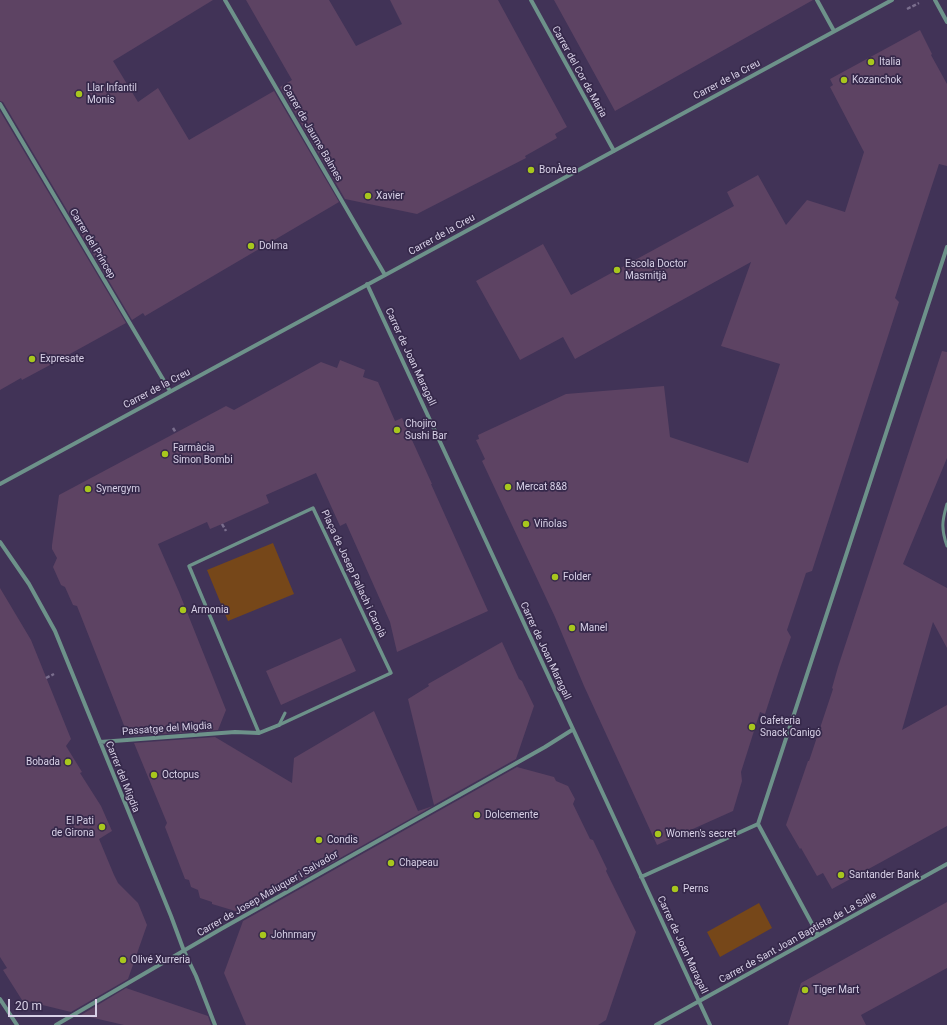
<!DOCTYPE html>
<html>
<head>
<meta charset="utf-8">
<style>
  body { margin:0 }
  #map { position:relative; width:947px; height:1025px; overflow:hidden; background:#413357; font-family:Roboto,sans-serif }
  canvas { display:block }
  .scale { position:absolute; left:8px; top:999px; width:89px; height:18px; box-sizing:border-box; border:2px solid #d8d1e7; border-top:0; padding-left:5px; font-size:12px; line-height:14px; white-space:nowrap; color:#d8d1e7; -webkit-text-stroke:3px #36294b; paint-order:stroke }
</style>
</head>
<body>
<div id="map">
<canvas width="947" height="1025"></canvas>
<div class="scale">20 m</div>
</div>
<script>
const context = document.querySelector('canvas').getContext('2d');
context.lineJoin = 'round';
function fillPath(path, color) { context.fillStyle = color; context.fill(path, 'evenodd'); }
function strokePath(path, color, width, dash) { context.strokeStyle = color; context.lineWidth = width; context.lineCap = dash ? 'butt' : 'round'; context.setLineDash(dash || []); context.stroke(path); }
function label(font, color, halo, rows, align = 'center') {
  context.font = font + ' Roboto,sans-serif'; context.lineWidth = 3.5; context.setLineDash([]); context.textBaseline = 'middle'; context.strokeStyle = halo; context.fillStyle = color; for (const [text, x, y, turn = 0] of rows) {
    context.save(); context.translate(x, y); context.rotate((+turn || 0) * Math.PI / 180); context.textAlign = isNaN(turn) ? turn : align; if (halo) context.strokeText(text, 0, 0); context.fillText(text, 0, 0); context.restore();
  }
}
const green = new Path2D(`
  M273,543l21,51 -66,27 -21,-51z
  M759,903l13,25 -52,29 -13,-25z`);
const building = new Path2D(`
  M0,0h213l-100,61 25,41 20,-14 31,52 85,-49 65,111 -194,114 -2,-3 -11,7 -129,-218 -3,-1z
  M246,0h83l27,46 46,-22 -12,-24h108l69,127 -12,7 2,4 -32,18 1,2 -109,56 -72,-15 -65,-112 12,-7z
  M554,0h259l-198,111z
  M920,30l12,24 -1,1 16,29v82l-8,-2 -44,134 4,4 -87,269 -6,2 -19,57 4,7 -11,31 -15,46 -5,-2 -19,60 1,9 -9,30 -76,34 -73,-159 -29,-69 -73,-156 3,-2 -9,-19 3,-1 -1,-4 88,-41 98,-8 6,51 78,26 32,-99 -59,-18 30,-84 -176,97 -12,-22 -43,23 -44,-79 67,-37 28,51 163,-89 -7,-14 31,-17 28,50 21,-25 38,12 19,-60 -34,-65 3,-2 -3,-6z
  M0,111l126,212 -76,42 -28,15 -1,-2 -21,12z
  M942,351l5,1v106l-44,106 44,24v60l-14,-26 -31,108 45,-25v121l-115,63 -9,-16 -6,3 -16,-28 -1,1 -14,-24 22,-64h1l24,-72 -1,-1 6,-21z
  M340,360l25,10 -2,7 15,5 17,39 7,-3 30,66h-1l57,127 -91,41 -7,-30 -44,-99 -6,3 -24,-53 -50,22 3,8 -47,21 -12,5 -3,-7 -49,22 21,48 47,118 -8,20 -87,6 -1,-4 -3,1 -50,-127 -4,-1 -8,-18 -4,-2 -8,-18 4,-9 -5,-9v-4l7,-50 167,-89 8,4 87,-48 16,6z
  M0,588l31,52 40,99 -5,7 16,26 -2,1 21,33 11,25 -13,8 15,36 4,8 20,20 9,22 -19,54 -57,33 -49,-12 -19,-30 4,-2 -7,-11z
  M341,638l15,33 -75,34 -15,-34z
  M502,642l17,37 3,2 12,25 -18,53 -82,46 -26,-106 21,-13 -1,-2z
  M374,711l44,100 15,-5 -191,107 -30,-9v-2l-12,-4 -2,-8 -7,-3 -2,-7 -4,-1 -20,-52 2,-4 -33,-80 81,-6 77,46 2,-25z
  M517,767l37,10 2,4 12,5 7,13 -2,5 17,35 3,1 14,29 -1,2 30,61 -30,88 -8,5h-352l-22,-52 19,-52z
  M947,902v66l-86,47 5,10h-78l13,-42z
  M126,988l82,28 3,9h-87l-43,-10z`);
const path = new Path2D(`
  M907,9l12,-6
  M173,428l3,5
  M222,524l4,7
  M46,678l8,-4`);
const service = new Path2D(`
  M947,504c-5,17 -6,25 0,42
  M279,725l6,-12`);
const pedestrian = new Path2D(`
  M259,733l-70,-167 124,-58 78,165 -112,52`);
const minor = new Path2D(`
  M225,0l160,275
  M531,0l83,151
  M817,0l17,31
  M935,0l12,22
  M0,104l170,287
  M367,284l343,741
  M0,484l892,-484
  M0,542l29,42 26,47 116,285 13,35 12,25 19,49
  M100,742l135,-10 24,1 20,-8
  M758,824l189,-577
  M758,824l60,111
  M641,877l117,-53
  M0,999l17,26
  M56,1025l165,-96 324,-182 27,-17
  M656,1025l291,-161`);
const markers = [
  [871,62,4,"#a8c71d"],
  [844,80,4,"#a8c71d"],
  [79,94,4,"#a8c71d"],
  [531,170,4,"#a8c71d"],
  [368,196,4,"#a8c71d"],
  [251,246,4,"#a8c71d"],
  [617,270,4,"#a8c71d"],
  [32,359,4,"#a8c71d"],
  [397,430,4,"#a8c71d"],
  [165,454,4,"#a8c71d"],
  [508,487,4,"#a8c71d"],
  [88,489,4,"#a8c71d"],
  [526,524,4,"#a8c71d"],
  [555,577,4,"#a8c71d"],
  [183,610,4,"#a8c71d"],
  [572,628,4,"#a8c71d"],
  [752,727,4,"#a8c71d"],
  [68,762,4,"#a8c71d"],
  [154,775,4,"#a8c71d"],
  [477,815,4,"#a8c71d"],
  [102,827,4,"#a8c71d"],
  [658,834,4,"#a8c71d"],
  [319,840,4,"#a8c71d"],
  [391,863,4,"#a8c71d"],
  [841,875,4,"#a8c71d"],
  [675,889,4,"#a8c71d"],
  [263,935,4,"#a8c71d"],
  [123,960,4,"#a8c71d"],
  [805,990,4,"#a8c71d"]
];
const poiNames = [
  ["Italia",879,62],
  ["Kozanchok",852,80],
  ["Llar Infantil",87,88],
  ["Monis",87,100],
  ["BonÀrea",539,170],
  ["Xavier",376,196],
  ["Dolma",259,246],
  ["Escola Doctor",625,264],
  ["Masmitjà",625,276],
  ["Expresate",40,359],
  ["Chojiro",405,424],
  ["Sushi Bar",405,436],
  ["Farmàcia",173,448],
  ["Simon Bombi",173,460],
  ["Mercat 8&8",516,487],
  ["Synergym",96,489],
  ["Viñolas",534,524],
  ["Folder",563,577],
  ["Armonia",191,610],
  ["Manel",580,628],
  ["Cafeteria",760,721],
  ["Snack Canigó",760,733],
  ["Bobada",60,762,"right"],
  ["Octopus",162,775],
  ["Dolcemente",485,815],
  ["El Pati",94,821,"right"],
  ["de Girona",94,833,"right"],
  ["Women's secret",666,834],
  ["Condis",327,840],
  ["Chapeau",399,863],
  ["Santander Bank",849,875],
  ["Perns",683,889],
  ["Johnmary",271,935],
  ["Olivé Xurreria",131,960],
  ["Tiger Mart",813,990]
];
const streetNames = [
  ["Carrer del Cor de Maria",579,72,61],
  ["Carrer de la Creu",727,80,-28],
  ["Carrer de Jaume Balmes",312,133,60],
  ["Carrer de la Creu",442,235,-29],
  ["Carrer del Príncep",92,244,59],
  ["Carrer de Joan Maragall",410,357,65],
  ["Carrer de la Creu",157,389,-28],
  ["Plaça de Josep Pallach i Carolà",353,574,65],
  ["Carrer de Joan Maragall",545,651,65],
  ["Passatge del Migdia",167,729,-4],
  ["Carrer del Migdia",122,777,68],
  ["Carrer de Josep Maluquer i Salvador",268,894,-30],
  ["Carrer de Sant Joan Baptista de La Salle",798,938,-29],
  ["Carrer de Joan Maragall",682,945,65]
];
fillPath(green, '#764719');
fillPath(building, '#5d4363');
strokePath(path, '#7a6e8d', 2.5, [4, 2]);
strokePath(service, '#6d928a', 3);
strokePath(pedestrian, '#6d928a', 3.5);
strokePath(minor, '#6d928a', 4);
for (const [x, y, r, color] of markers) { const dot = new Path2D(); dot.arc(x, y, r, 0, 2 * Math.PI); context.fillStyle = color; context.fill(dot); strokePath(dot, '#36294b', 1.5); }
label('10px', '#d8d1e7', '#36294b', poiNames, 'left');
label('10px', '#d8d1e7', '#36294b', streetNames);
</script>
</body>
</html>
